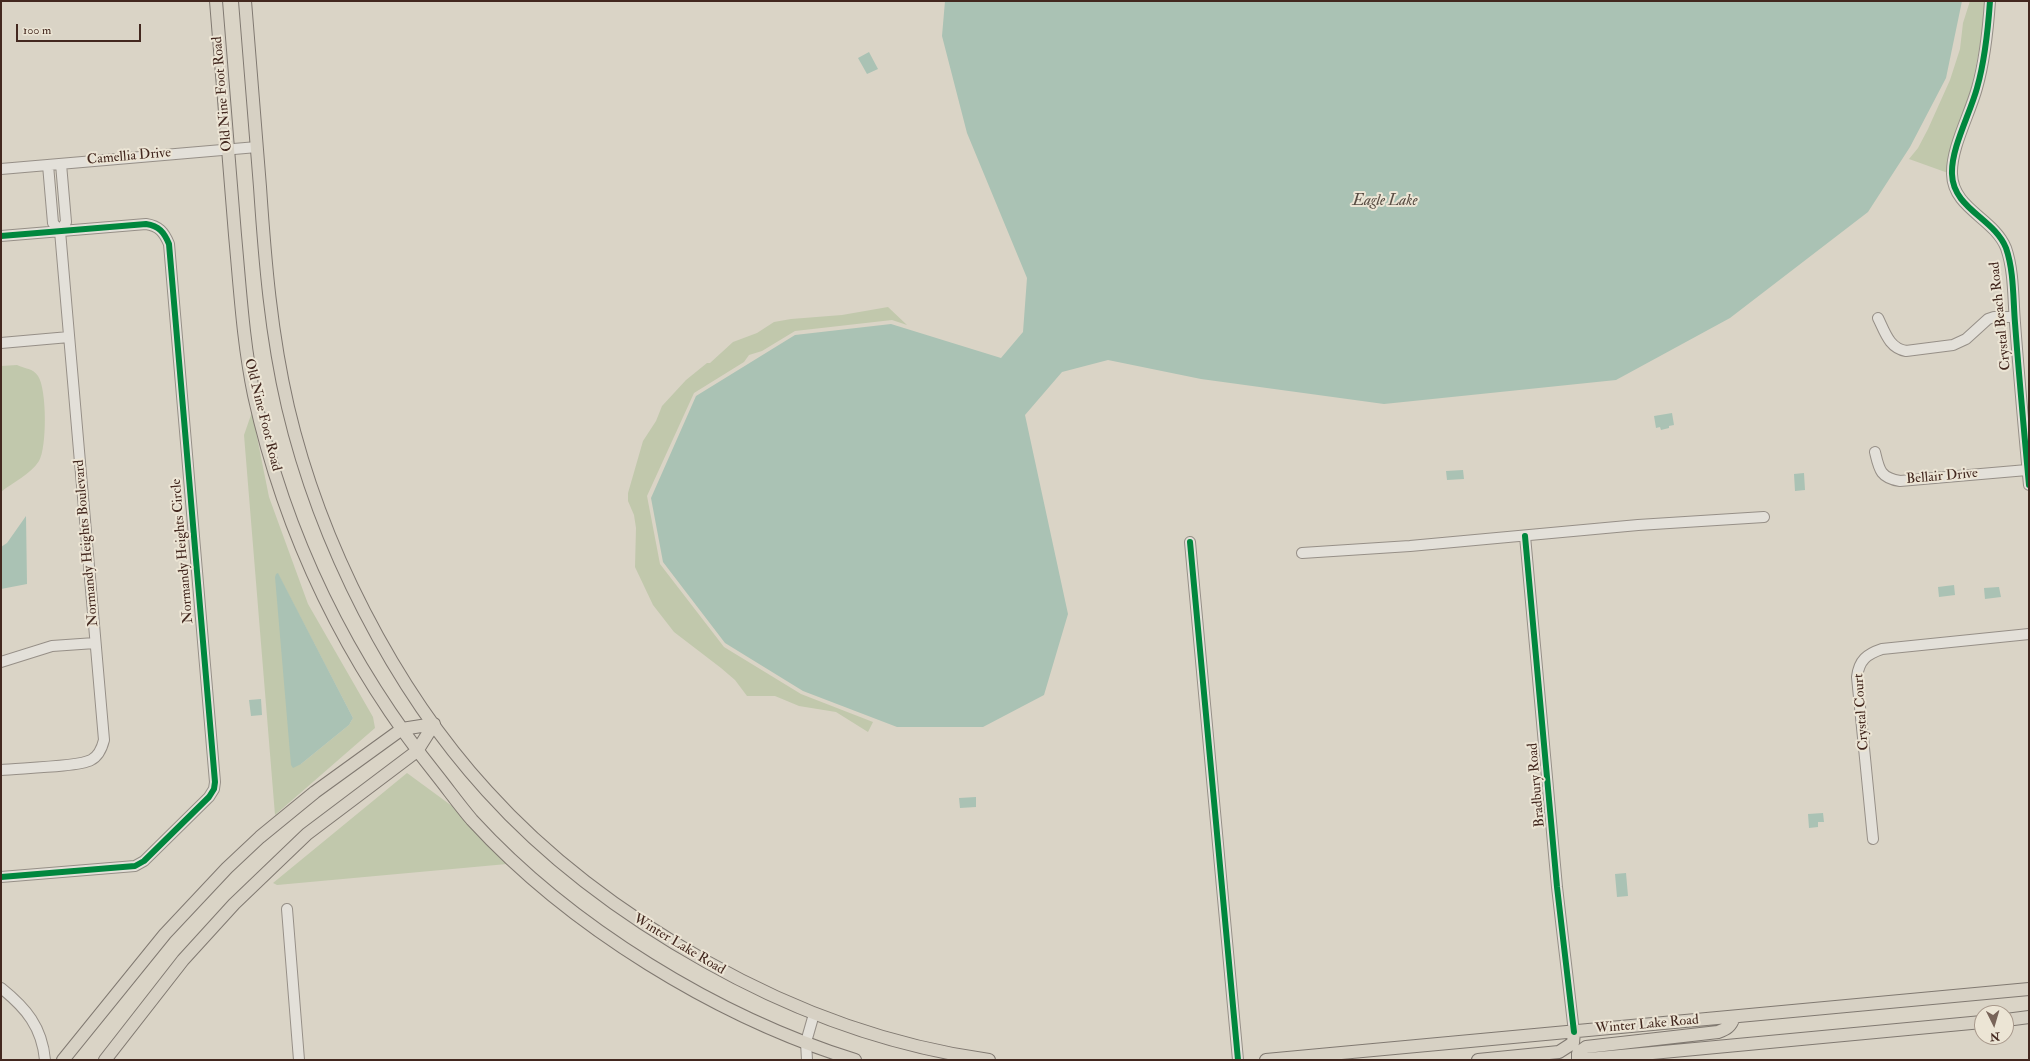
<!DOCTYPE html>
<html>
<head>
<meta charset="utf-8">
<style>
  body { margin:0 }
  #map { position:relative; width:2030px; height:1061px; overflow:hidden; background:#dad4c6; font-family:"IM FELL Double Pica",serif }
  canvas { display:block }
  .frame { position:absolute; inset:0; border:2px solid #43281f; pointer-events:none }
  .north { position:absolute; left:1974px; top:1005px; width:40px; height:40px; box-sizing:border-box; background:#ece5d5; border:1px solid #a8998c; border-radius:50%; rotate:175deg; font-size:11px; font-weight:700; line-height:16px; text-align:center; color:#43281f }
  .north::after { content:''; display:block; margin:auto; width:14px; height:18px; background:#786459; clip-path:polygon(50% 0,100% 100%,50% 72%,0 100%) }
  .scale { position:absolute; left:16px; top:24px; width:125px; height:18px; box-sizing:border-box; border:2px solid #43281f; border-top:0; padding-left:5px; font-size:12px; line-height:14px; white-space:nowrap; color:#43281f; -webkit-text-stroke:3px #ece5d5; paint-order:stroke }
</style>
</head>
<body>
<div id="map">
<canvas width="2030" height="1061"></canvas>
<div class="frame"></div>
<div class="north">N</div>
<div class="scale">100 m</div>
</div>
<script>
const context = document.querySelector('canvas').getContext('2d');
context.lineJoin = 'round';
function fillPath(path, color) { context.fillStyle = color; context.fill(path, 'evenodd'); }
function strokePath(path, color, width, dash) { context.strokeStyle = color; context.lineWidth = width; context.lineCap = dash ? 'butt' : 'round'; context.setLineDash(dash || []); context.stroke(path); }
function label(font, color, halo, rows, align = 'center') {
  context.font = font + ' "IM FELL Double Pica",serif'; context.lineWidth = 4; context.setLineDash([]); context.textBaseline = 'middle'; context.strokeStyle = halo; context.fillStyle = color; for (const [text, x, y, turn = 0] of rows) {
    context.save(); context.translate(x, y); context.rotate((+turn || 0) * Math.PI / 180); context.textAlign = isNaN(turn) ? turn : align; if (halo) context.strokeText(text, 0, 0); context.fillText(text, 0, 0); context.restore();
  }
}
const green = new Path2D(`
  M1970,1h15c-4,60 -21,115 -37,172l-39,-14 9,-11 10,-19 22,-49 10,-31 3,-26z
  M888,307l19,18 -15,-5 -97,11 -33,20 -13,4 -5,7 -50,31 -47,103 13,68 64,83 77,47 72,28 -5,10 -32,-20 -37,-6 -24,-10h-28l-12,-16 -14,-12 -47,-36 -21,-27 -18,-38 1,-39 -2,-13 -6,-14v-8l15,-52 13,-20 6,-15 24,-26 21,-17h3l23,-21 24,-9 17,-11 17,-3 51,-4z
  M17,365c8,4 16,3 21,11 9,13 9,72 1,85 -9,14 -26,21 -38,31v-126z
  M252,412l17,85 39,107 65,113 2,11 -100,87 -31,-380zM278,574l75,144 -4,7 -48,39z
  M407,773l45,33 55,58 -230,21 -4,-2z`);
const water = new Path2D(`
  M945,1h1017l-16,77 -36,69 -42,65 -138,106 -114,62 -232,24 -183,-25 -93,-19 -46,12 -37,43 43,199 -24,81 -61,32h-86l-94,-36 -78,-48 -62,-81 -12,-64 45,-102 99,-61 96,-11 110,34 22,-26 4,-54 -60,-145 -25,-97z
  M869,52l9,17 -11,5 -9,-16z
  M1672,413l2,12 -5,1v2l-8,2 -1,-3 -4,1 -2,-12z
  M1463,470l1,9 -17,1 -1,-9z
  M1804,473l1,17 -10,1 -1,-17z
  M26,516l1,68 -26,5v-42l6,-4z
  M278,573l75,145 -4,7 -48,39 -8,4 -2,-3 -16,-188 1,-3z
  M1954,585l1,10 -16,2 -1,-10z
  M1999,587l2,10 -16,2 -1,-11z
  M261,699l1,16 -11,1 -2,-16z
  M976,797v10l-16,1 -1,-10z
  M1823,813l1,9h-6v5l-9,1 -1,-14z
  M1626,873l2,23 -11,1 -2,-23z`);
const minor = new Path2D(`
  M1990,1c-2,29 -5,59 -13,87 -7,26 -26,60 -25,86 1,35 42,44 54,74 8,23 7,51 9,75 4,54 9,108 14,162
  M48,165l5,58 7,8
  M1,169l256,-22
  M1,236l145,-12c13,2 18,8 23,20l46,538 -1,7 -5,8 -65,64 -9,5 -134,11
  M1878,318c7,14 11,30 28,33l47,-6 13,-6 22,-20 6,-2h20
  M1,343l68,-6
  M1875,452c4,17 5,26 25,29l127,-11
  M1525,536l32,351 17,145
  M1190,542l48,518
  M1302,553l108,-7 228,-21 126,-8
  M1,662l51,-16 43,-3
  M1,770c18,-2 77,-3 90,-10 8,-4 11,-12 13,-20l-44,-509 6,-9 -5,-58
  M1873,839l-16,-162c2,-17 10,-23 25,-28l147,-15
  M287,909l12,151
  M1,988c25,20 41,39 44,72
  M807,1060l-1,-18 8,-28`);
const major = new Path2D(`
  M216,1c6,78 13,156 19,234 5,53 8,107 19,160 31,141 94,270 185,383 11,14 21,28 33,42 98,107 245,197 383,240
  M245,1c5,62 10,124 15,186 5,74 11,147 28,220 32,136 105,281 199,384 63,70 138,125 220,171 87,49 182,84 282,98
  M2006,1020l23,-3
  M63,1060l102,-126 62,-66 33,-31 55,-45 87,-63 32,-5
  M105,1060l78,-100 51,-56 73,-70 110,-83 17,-27
  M1266,1060l763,-71
  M1478,1060l81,-8 14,-9 1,-11
  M1578,1060l404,-38
  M1578,1060v-7l8,-6 132,-15c9,-3 13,-6 16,-15`);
const cycleway = new Path2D(`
  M1990,1c-2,29 -5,59 -13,87 -7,26 -26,60 -25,86 1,35 42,44 54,74 8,23 7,51 9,75 4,54 9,108 14,162
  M1,236l145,-12c13,2 18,8 23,20l46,538 -1,7 -5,8 -65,64 -9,5 -134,11
  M1525,536l32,351 17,145
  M1190,542l48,518`);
const streetNames = [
  ["Old Nine Foot Road",223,94,-95],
  ["Camellia Drive",129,157,-5],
  ["Crystal Beach Road",2001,316,-96],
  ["Old Nine Foot Road",262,415,76],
  ["Bellair Drive",1942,477,-5],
  ["Normandy Heights Boulevard",87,543,-95],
  ["Normandy Heights Circle",183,551,-95],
  ["Crystal Court",1862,712,-94],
  ["Bradbury Road",1537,785,-95],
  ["Winter Lake Road",679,945,31],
  ["Winter Lake Road",1647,1025,-5]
];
const waterNames = [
  ["Eagle Lake",1385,202]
];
fillPath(green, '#c1c8ac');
fillPath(water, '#aac2b4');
strokePath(minor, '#968f87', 12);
strokePath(major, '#807971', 14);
strokePath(minor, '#e3e0d9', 10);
strokePath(major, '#d7d1c4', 12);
strokePath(cycleway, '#00873e', 6);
label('14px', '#43281f', '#ece5d5', streetNames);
label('italic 15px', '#584c42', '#ece5d5', waterNames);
</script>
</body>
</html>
